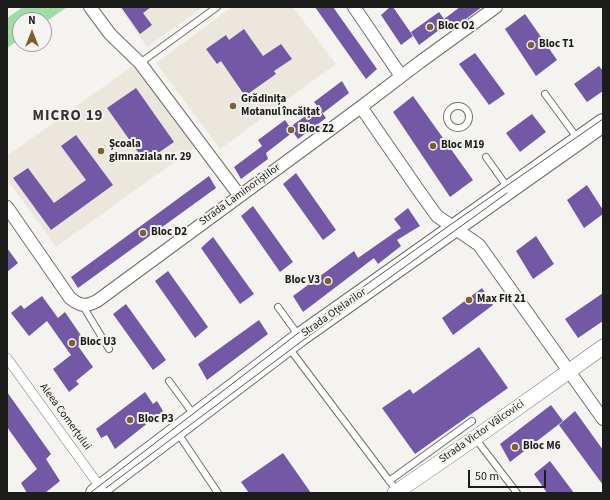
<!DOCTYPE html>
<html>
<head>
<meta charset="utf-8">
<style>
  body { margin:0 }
  #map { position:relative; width:610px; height:500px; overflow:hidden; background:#f4f3f0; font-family:"Source Sans 3",sans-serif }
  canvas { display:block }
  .frame { position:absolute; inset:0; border:8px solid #1c1c1b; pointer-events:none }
  .north { position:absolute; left:12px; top:12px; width:40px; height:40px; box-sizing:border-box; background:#f4f3f0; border:1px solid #9e9d9b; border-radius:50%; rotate:0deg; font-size:11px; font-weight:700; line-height:16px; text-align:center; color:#1c1c1b }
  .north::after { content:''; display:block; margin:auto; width:14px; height:18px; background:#7b6032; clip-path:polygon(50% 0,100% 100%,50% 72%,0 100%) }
  .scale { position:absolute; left:468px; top:470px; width:78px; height:18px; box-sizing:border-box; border:2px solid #1c1c1b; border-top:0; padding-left:5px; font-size:12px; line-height:14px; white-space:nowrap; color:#1c1c1b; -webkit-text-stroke:3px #f4f3f0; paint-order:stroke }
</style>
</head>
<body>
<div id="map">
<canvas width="610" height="500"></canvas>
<div class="frame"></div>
<div class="north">N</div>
<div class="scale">50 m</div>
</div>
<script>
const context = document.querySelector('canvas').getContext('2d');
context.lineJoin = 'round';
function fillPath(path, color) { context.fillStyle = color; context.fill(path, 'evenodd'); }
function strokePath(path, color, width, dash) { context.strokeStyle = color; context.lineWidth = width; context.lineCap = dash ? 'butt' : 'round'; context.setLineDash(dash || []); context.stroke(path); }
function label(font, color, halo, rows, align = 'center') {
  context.font = font + ' "Source Sans 3",sans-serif'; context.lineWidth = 4; context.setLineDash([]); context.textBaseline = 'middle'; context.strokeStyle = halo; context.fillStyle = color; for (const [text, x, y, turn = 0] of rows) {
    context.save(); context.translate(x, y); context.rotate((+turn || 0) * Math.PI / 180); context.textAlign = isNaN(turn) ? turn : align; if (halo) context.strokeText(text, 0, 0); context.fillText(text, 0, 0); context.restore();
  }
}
const built = new Path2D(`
  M119,7h84l-56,40z
  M232,7h61l43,57 -116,85 -64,-86z
  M135,64l60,83 -139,100 -49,-68v-23z`);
const green = new Path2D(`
  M23,7h44l-23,16v-3h-24v19l-13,9v-30z`);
const building = new Path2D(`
  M121,7h30l-8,6 9,12 -12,9z
  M315,7h18l44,62 -11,10z
  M390,7h3l20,29 -12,9 -20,-30z
  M460,7h22l-31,23 -4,-6 -28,21 -8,-13 28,-20 5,7z
  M525,14l32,46 -21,16 -31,-47z
  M244,29l19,27 18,-12 11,15 -18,12 2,3 -31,22 -24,-35 -4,3 -11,-15 20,-14 3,5z
  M475,53l30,41 -16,11 -30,-41z
  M599,66l4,5v20l-16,11 -13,-18z
  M342,81l7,12 -26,20 -9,-11z
  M136,88l38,54 -29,20 -38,-54z
  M413,96l60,84 -23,17 -57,-85z
  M318,107l8,11 -28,21 -5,-7 -27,21 2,6 -27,20 -7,-12 28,-21 -4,-6 27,-20 5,7z
  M532,114l14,18 -26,20 -14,-19z
  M76,135l37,50 -62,45 -38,-52 15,-10 26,35 32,-23 -25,-34z
  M296,173l40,57 -13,10 -40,-56z
  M209,176l7,12 -138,100 -7,-11z
  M587,185l16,25v4l-19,14 -17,-28z
  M253,206l40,56 -13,10 -39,-56z
  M408,208l12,18 -23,14 4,6 -23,18 -4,-6 -71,54 -10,-16 61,-45 4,7 43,-30 -7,-9z
  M536,236l18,28 -21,15 -17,-28z
  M213,237l41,57 -14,10 -39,-56z
  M7,248l11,15 -11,9z
  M168,271l40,56 -13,11 -40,-57z
  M482,288l11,17 -40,30 -11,-17z
  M603,293v28l-25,17 -13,-19z
  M42,296l16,22 7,-6 19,28 -6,6 15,21 -17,14 3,3 -10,8 -16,-23 18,-14 -24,-34 -18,15 -18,-23 10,-8 3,4z
  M126,304l40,56 -13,10 -40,-56z
  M259,320l9,14 -61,46 -9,-16z
  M479,347l29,41 -93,66 -33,-46 28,-19 3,5z
  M7,392l44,62 -5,5 14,22 -15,12h-18l-6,-10 16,-14 -30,-42z
  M145,392l8,12 4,-3 6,10 -48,38 -8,-14 -6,3 -5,-9z
  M551,405l12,16 -53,41 -10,-18z
  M575,411l28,39v35l-44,-60z
  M283,453l28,40h-62l-8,-11z
  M550,461l24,32h-27l-13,-19z`);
const service = new Path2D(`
  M140,63l77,-56
  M545,94l33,45
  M447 117a11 11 0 1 1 22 0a11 11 0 1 1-22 0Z
  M486,157l22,31
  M83,306l26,43
  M278,307l21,29
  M289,348l108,143
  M169,381l25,34
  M177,432l41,61
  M475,438l42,55
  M389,481l83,-60`);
const pedestrian = new Path2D(`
  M7,358l96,133`);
const minor = new Path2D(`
  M90,7l20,27 30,29 99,132
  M354,7l47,69
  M361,107l58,84 18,25 42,29 124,174
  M7,207l63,91c10,8 16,9 27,3l264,-194 59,-45 76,-55`);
const tertiary = new Path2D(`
  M395,493l80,-55 128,-91`);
const secondary = new Path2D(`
  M95,493l205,-156 303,-214`);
const tram = new Path2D(`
  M106,488l196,-147 205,-148
  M90,493l207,-159 153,-109 153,-106`);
const markers = [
  [430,27,4,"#7b6032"],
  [531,45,4,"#7b6032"],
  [233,106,4,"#7b6032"],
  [291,130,4,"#7b6032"],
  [433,146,4,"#7b6032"],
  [101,151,4,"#7b6032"],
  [143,233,4,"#7b6032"],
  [328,281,4,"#7b6032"],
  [469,300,4,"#7b6032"],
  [72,343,4,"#7b6032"],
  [130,420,4,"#7b6032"],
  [515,447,4,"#7b6032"]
];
const poiNames = [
  ["Bloc O2",438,27],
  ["Bloc T1",539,45],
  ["Grădinița",241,100],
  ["Motanul încălțat",241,113],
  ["Bloc Z2",299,130],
  ["Școala",109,145],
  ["gimnaziala nr. 29",109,158],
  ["Bloc M19",441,146],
  ["Bloc D2",151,233],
  ["Bloc V3",320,281,"right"],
  ["Max Fit 21",477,300],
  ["Bloc U3",80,343],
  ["Bloc P3",138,420],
  ["Bloc M6",523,447]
];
const streetNames = [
  ["Strada Laminoriștilor",240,195,-36],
  ["Strada Oțelarilor",334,313,-35],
  ["Aleea Comerțului",65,417,54],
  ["Strada Victor Vâlcovici",482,432,-35]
];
const districtNames = [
  ["MICRO 19",68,117]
];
fillPath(built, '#ece7dd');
fillPath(green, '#9edda6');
fillPath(building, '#7358a5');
strokePath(service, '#716f6d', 8);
strokePath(pedestrian, '#716f6d', 10);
strokePath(minor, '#716f6d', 14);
strokePath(tertiary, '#716f6d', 16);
strokePath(secondary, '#716f6d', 20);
strokePath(service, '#fff', 6);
strokePath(pedestrian, '#fff', 9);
strokePath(minor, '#fff', 12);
strokePath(tertiary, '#fff', 15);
strokePath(secondary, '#fff', 18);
strokePath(tram, '#565654', 1);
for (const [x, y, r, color] of markers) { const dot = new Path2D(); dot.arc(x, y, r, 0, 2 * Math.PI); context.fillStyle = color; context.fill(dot); strokePath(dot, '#f4f3f0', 1.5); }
label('bold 11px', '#1c1c1b', '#f4f3f0', poiNames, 'left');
label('11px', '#1c1c1b', '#f4f3f0', streetNames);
context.letterSpacing = '1px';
label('bold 15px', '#343331', '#f4f3f0', districtNames);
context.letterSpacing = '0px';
</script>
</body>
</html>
